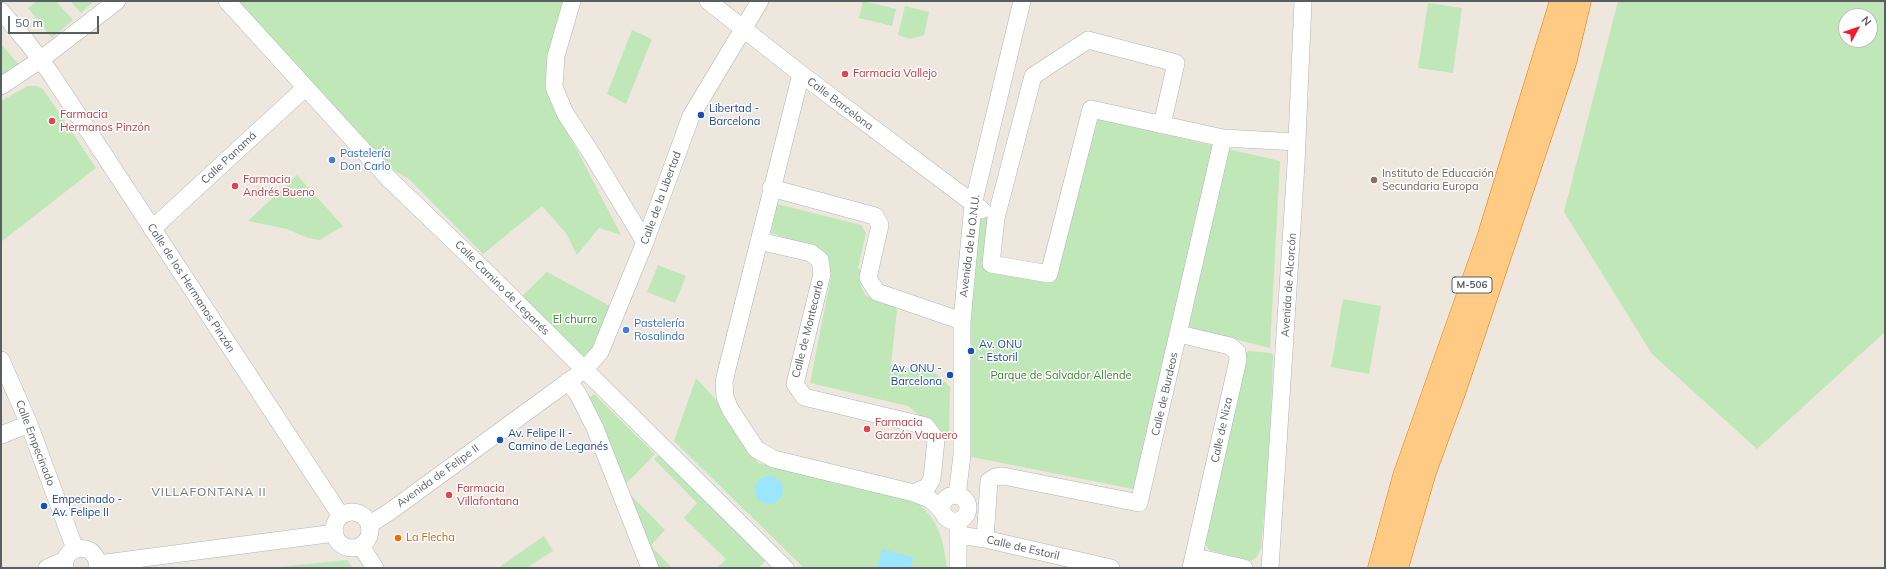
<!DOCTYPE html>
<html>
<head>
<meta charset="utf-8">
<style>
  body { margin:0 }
  #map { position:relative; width:1886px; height:569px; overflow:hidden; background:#ede7de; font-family:Mulish,sans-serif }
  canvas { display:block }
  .frame { position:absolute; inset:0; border:2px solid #585e61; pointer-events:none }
  .north { position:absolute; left:1838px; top:8px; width:40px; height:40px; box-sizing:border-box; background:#fff; border:1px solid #bcbfc0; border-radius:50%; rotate:50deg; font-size:11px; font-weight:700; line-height:16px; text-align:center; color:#585e61 }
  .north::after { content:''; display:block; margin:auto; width:14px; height:18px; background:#f8192f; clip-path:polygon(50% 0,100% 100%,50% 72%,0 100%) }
  .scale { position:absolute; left:8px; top:16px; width:91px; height:18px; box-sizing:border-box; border:2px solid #585e61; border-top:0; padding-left:5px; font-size:12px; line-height:14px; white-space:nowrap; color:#585e61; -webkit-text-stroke:3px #fff; paint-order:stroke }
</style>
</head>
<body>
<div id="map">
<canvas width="1886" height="569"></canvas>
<div class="frame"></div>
<div class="north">N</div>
<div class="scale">50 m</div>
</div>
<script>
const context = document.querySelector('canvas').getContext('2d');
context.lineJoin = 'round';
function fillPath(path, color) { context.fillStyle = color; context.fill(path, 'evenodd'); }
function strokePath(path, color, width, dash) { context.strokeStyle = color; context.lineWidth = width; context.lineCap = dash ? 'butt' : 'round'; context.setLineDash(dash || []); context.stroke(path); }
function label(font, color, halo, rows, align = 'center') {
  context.font = font + ' Mulish,sans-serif'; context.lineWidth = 3; context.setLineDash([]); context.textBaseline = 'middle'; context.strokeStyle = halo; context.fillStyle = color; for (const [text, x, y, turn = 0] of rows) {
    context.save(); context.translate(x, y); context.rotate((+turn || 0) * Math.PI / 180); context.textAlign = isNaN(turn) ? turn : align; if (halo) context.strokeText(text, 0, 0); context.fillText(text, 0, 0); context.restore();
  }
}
const green = new Path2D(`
  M37,1h19l17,19 -21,18 -24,-30z
  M70,1h24l-13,12z
  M234,1h329l-9,30 -9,51 17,39 59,114 -22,-7 -22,27 -11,-22 -24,-27 -59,48 -74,-75 -14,-8z
  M863,1l33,8 -4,17 -33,-8z
  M1618,1h267v331l-128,117 -105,-95 -88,-142zM1846,16h24v24h-24z
  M1428,3l34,5 -9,65 -35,-5z
  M905,6l24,6 -5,23 -14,4 -12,-4z
  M632,30l20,9 -26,65 -19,-10z
  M1,44l18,21 -18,10z
  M28,86h9l6,3 53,79 -95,74v-141z
  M1098,119l182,42 -10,187 -95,-24 -42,165 -171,-34 11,-250 19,15 -4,46 67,13z
  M297,175l46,51 -23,14 -12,-2 -21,-9 -39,-8z
  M777,204l84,21 5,8 -8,35 4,4 -1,15 5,9 27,7 4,7 -6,55 44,8 15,14 -1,54 -41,-35 -98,-23 21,-106 -5,-17 -9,-12 -46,-15z
  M658,265l28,11 -11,27 -28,-11z
  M547,272l63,34 -26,64 -66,-70z
  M1343,299l38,7 -12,68 -38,-7z
  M1248,351l23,2 2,2 -3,97 -9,96 -5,10 -6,3 -41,-11 -5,-9 42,-188z
  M696,378l22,24 40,61 157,38c24,19 28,37 32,67h-143l-130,-127z
  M594,394l61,60 -32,33 -35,-88z
  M660,454l107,105 -8,9h-42l9,-9 -42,-41 13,-15 -43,-44z
  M626,490l39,40 -13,14 1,4 19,20h-19z
  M544,536l9,15 -27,17h-28z
  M347,560l6,8h-85z`);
const water = new Path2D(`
  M755 490a14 14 0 1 1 28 0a14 14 0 1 1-28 0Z
  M882,549l31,8 -2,11h-34z`);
const minor = new Path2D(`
  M227,1l162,178 97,93 299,296
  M572,1l-16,55 -2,31 11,26 28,43 52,86
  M708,1l93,73 181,136
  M1,11l26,31 24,32 290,442
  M801,74l-74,295 -3,13 1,15 5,12 26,40 18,10 140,34 17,7 10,10
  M1,86l39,-26 77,-59
  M1223,138l74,4
  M771,188l104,28 5,9 -12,53 9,14 85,29
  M152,229l153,-141
  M759,241l52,12 9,7 2,14 -27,110 9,13 122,29 10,14 -4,39 -5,8 -13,6
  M1179,334l51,12 7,6 1,8 -47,208
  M1,360l28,64 46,125
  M568,381l10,13 17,34 55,140
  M1,435l28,-11
  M942 508a13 13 0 1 1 26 0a13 13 0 1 1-26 0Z
  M957,496l5,-41v-134l11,-116 49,-204
  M334 530a18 18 0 1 1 36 0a18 18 0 1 1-36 0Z
  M369,525l23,-15 192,-140 16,-18 45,-110 46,-126 69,-115
  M958,525v43
  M959,535l26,4 126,29
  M985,539l4,-58 6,-4 8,-1 136,27 84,-365 -132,-29 -42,165 -58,-10 5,-46 37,-142 55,-36 88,23 -14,62
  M361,546l14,22
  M1195,557l49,11
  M98,564l237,-31
  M47,568l18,-8
  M65,568c-4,-25 35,-27 32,0
  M1270,568l26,-404 7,-163`);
const highway = new Path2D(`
  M1379,568l25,-92 84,-238 73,-237
  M1397,568l28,-96 30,-82 110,-327 15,-62`);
const markers = [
  [845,74,4,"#e0444e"],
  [701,115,4,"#1a4fb4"],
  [52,121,4,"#e0444e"],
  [332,160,4,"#3f7fe0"],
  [1374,180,4,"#8d6e63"],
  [235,186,4,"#e0444e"],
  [626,330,4,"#3f7fe0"],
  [971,351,4,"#1a4fb4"],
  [950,375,4,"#1a4fb4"],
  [867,429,4,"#e0444e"],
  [500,440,4,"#1a4fb4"],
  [449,495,4,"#e0444e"],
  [44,506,4,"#1a4fb4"],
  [398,538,4,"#e8710a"]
];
const shields = [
  [1472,285,40]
];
const shieldNames = [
  ["M-506",1472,285]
];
const healthNames = [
  ["Farmacia Vallejo",853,74],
  ["Farmacia",60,115],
  ["Hermanos Pinzón",60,128],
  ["Farmacia",243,180],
  ["Andrés Bueno",243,193],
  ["Farmacia",875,423],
  ["Garzón Vaquero",875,436],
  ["Farmacia",457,489],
  ["Villafontana",457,502]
];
const streetNames = [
  ["Calle Barcelona",840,104,37],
  ["Calle Panamá",229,158,-43],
  ["Calle de la Libertad",661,198,-70],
  ["Avenida de la O.N.U.",970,246,-83],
  ["Avenida de Alcorcón",1289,285,-86],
  ["Calle de los Hermanos Pinzón",191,288,57],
  ["Calle Camino de Leganés",502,288,45],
  ["Calle de Montecarlo",808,329,-76],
  ["Calle de Burdeos",1165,394,-77],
  ["Calle de Niza",1222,430,-78],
  ["Calle Empecinado",35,443,69],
  ["Avenida de Felipe II",438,476,-36],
  ["Calle de Estoril",1023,548,13]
];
const transitNames = [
  ["Libertad -",709,109],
  ["Barcelona",709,122],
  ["Av. ONU",979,345],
  ["- Estoril",979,358],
  ["Av. ONU -",942,369,"right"],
  ["Barcelona",942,382,"right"],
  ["Av. Felipe II -",508,434],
  ["Camino de Leganés",508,447],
  ["Empecinado -",52,500],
  ["Av. Felipe II",52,513]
];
const shopNames = [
  ["Pastelería",340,154],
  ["Don Carlo",340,167],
  ["Pastelería",634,324],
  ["Rosalinda",634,337]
];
const educationNames = [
  ["Instituto de Educación",1382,174],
  ["Secundaria Europa",1382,187]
];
const parkNames = [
  ["El churro",575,320],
  ["Parque de Salvador Allende",1061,376]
];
const foodNames = [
  ["La Flecha",406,538]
];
const neighbourhoodNames = [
  ["VILLAFONTANA II",209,492]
];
fillPath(green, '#c0e7b8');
fillPath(water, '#9ce5ff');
strokePath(minor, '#b0b4b8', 18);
strokePath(highway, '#eb7900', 23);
strokePath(minor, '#fff', 17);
strokePath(highway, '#ffca83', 22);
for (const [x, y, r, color] of markers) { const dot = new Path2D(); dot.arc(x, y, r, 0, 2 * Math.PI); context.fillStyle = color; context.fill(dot); strokePath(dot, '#fff', 1.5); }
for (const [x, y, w] of shields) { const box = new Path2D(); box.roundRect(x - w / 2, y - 8, w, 16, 3); context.fillStyle = '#fff'; context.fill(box); strokePath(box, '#585e61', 1); }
label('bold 10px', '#585e61', null, shieldNames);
label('11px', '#be3a42', '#fff', healthNames, 'left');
label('11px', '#585e61', '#fff', streetNames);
label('11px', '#164399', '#fff', transitNames, 'left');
label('11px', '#366cbe', '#fff', shopNames, 'left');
label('11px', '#785e54', '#fff', educationNames, 'left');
label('11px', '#37842d', '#fff', parkNames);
label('11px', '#c56008', '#fff', foodNames, 'left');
context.letterSpacing = '1px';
label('12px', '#697074', '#fff', neighbourhoodNames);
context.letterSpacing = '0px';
</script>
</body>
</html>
